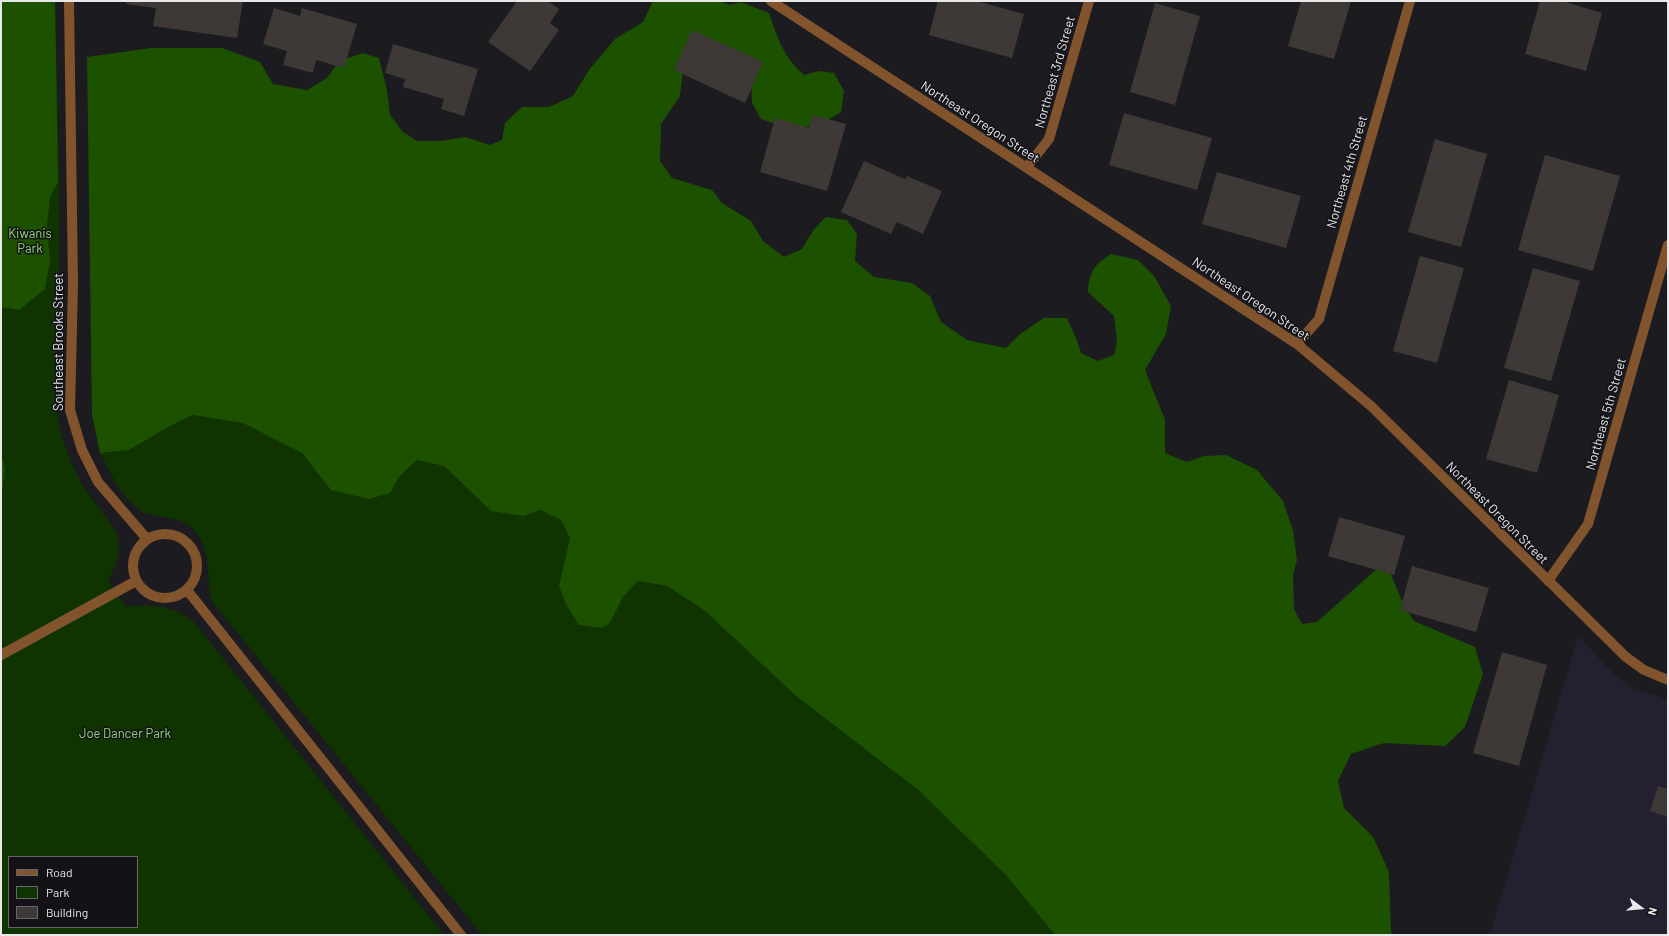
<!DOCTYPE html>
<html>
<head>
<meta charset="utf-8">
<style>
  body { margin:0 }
  #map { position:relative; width:1669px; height:936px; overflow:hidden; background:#1c1b20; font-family:Barlow,sans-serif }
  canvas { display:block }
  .frame { position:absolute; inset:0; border:2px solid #e8e8eb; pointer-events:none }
  .legend { position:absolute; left:8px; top:856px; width:130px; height:72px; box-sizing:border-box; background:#131217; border:1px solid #68686c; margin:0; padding:5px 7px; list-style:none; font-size:12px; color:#e8e8eb }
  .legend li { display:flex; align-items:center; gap:8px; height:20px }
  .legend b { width:20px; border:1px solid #68686c }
  .north { position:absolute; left:1621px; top:888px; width:40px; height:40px; -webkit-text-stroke:3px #131217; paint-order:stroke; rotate:106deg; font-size:11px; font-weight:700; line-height:16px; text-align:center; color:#e8e8eb }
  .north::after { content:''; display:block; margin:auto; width:14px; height:18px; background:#e8e8eb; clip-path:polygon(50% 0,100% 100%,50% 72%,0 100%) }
</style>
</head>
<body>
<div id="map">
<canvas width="1669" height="936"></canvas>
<div class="frame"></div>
<ul class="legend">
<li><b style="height:5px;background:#82542e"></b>Road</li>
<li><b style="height:11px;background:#0f3400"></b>Park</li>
<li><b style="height:11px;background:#3e3936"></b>Building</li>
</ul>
<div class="north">N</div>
</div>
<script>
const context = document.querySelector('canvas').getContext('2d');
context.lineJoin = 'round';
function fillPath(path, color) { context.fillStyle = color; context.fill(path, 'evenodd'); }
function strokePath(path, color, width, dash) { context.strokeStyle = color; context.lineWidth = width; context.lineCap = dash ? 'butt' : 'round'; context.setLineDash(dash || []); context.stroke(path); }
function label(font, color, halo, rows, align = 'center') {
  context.font = font + ' Barlow,sans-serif'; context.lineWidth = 3; context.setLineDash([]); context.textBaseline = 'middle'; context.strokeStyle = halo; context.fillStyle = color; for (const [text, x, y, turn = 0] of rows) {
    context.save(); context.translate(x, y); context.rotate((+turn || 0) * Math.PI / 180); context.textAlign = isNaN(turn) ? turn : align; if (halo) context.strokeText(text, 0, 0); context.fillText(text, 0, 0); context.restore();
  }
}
const industrial = new Path2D(`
  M1578,636l33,35 18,15 39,14v235h-178z`);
const green = new Path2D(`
  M1,1h54c3,100 5,199 4,299 -1,41 -8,83 0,124 4,20 13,43 24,61 21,37 54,48 25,95l18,27c24,-4 48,-1 68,15l250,313h-443zM9,857h128v70h-128z
  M193,415l50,8 59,30 29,37 58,3 10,-16 18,-17 27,6 23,23 57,27 16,-6 21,10 9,18 -4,21 13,66 23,3 8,-5 13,-26 15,-16 29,5 37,24 92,86 121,93 89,86 49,60h-573l-263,-325c-3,-3 -6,-6 -7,-10 -3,-6 -3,-15 -3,-21 -1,-18 -3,-37 -17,-51 -13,-12 -33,-9 -49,-16 -19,-10 -33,-40 -43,-59l29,-3 43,-25z`);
const forest = new Path2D(`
  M1,1h54l3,181 -8,15 -3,28 3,36 -5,28 -26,21 -18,-3z
  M653,1h67l10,4 11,-3 28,11c9,26 14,43 35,62l15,-4 15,2 10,18 -3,21 -24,15 -36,-1 -20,-7 -9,-16 -1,-32 -67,-10 -4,35 -19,28 -1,37 12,17 40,12 10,13 29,18 12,20 21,16 18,-8 12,-20 12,-12 21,3 10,14 -2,27 19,16 38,6 18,13 11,26 26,18 39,8 14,-14 24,-16h23l9,20 5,15 17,8 16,-6 3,-14 -3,-25 -26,-24c1,-21 6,-27 23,-38l27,6 16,16 17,30 -5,28 -21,36 20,50v33l22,9 17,-6 22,-1 31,15 26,31 10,29 4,30 -4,15 1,34 8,15 15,-2 63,-56 10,6 14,34 10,15 61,26 8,27 -18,53 -20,19 -61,-3 -33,11 -13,27 6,27 29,29 16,35 2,60 2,3h-338l-49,-60 -89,-86 -121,-93 -92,-86 -37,-24 -29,-5 -15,16 -13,26 -8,5 -23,-3 -12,-19 -8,-20 11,-48 -9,-18 -21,-10 -16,6 -33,-5 -47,-45 -27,-6 -18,17 -9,16 -21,6 -38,-9 -29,-37 -59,-30 -50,-8 -21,10 -43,25 -29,3 -8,-38 -5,-358 64,-9h71l38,14 13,22 34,6 20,-12 12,-17 24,-8 16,5 8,32 3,25 13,17 14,9h24l24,-4 25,8 12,-5 3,-17 17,-16h27l24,-11 16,-26 26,-31 28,-17z
  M1,453l4,16 -4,32z`);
const building = new Path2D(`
  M127,1h116l-6,37 -84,-12 3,-18 -30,-4z
  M517,1h31l11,8 -9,14 9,7 -29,41 -42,-29z
  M938,1h38l48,13 -12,44 -83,-23z
  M1301,1h50l-17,58 -46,-13z
  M1540,1h22l40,12 -16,58 -61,-17z
  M1155,3l45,13 -25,89 -45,-13z
  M274,8l26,8 2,-8 55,16 -13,44 -28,-8 -3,13 -30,-8 4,-14 -24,-7z
  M692,30l71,32 -18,41 -71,-33z
  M393,44l85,25 -14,47 -23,-7 3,-10 -41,-12 2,-8 -20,-6z
  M1124,113l88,25 -15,52 -88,-25z
  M813,115l33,9 -19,67 -67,-19 15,-54 34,10z
  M1435,139l52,15 -26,93 -53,-15z
  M1545,155l75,21 -27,95 -75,-21z
  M864,161l41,18 2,-3 35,15 -19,43 -26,-12 -6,12 -50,-22z
  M1217,172l84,24 -15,52 -84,-24z
  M1420,256l44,12 -27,95 -44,-12z
  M1533,268l47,13 -29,100 -47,-13z
  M1509,380l50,15 -22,78 -51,-14z
  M1339,517l66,19 -11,39 -66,-19z
  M1412,566l77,22 -13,44 -76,-22z
  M1502,652l45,13 -28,101 -46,-13z
  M1658,786l10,3v28l-18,-6z`);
const lane = new Path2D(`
  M133 566a32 32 0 1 1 64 0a32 32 0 1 1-64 0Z
  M187,590l274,345
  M1,655l135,-74`);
const street = new Path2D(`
  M69,1l4,283 -3,126 12,40 16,32 49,57
  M771,1l526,343 74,62 255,251 18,13 24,10
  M1027,167l22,-28 40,-138
  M1297,344l22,-25 91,-318
  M1548,581l40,-57 80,-279`);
const streetNames = [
  ["Northeast 3rd Street",1055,72,-74],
  ["Northeast Oregon Street",980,122,33],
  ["Northeast 4th Street",1347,172,-74],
  ["Northeast Oregon Street",1251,299,34],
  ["Southeast Brooks Street",59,342,-90],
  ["Northeast 5th Street",1606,414,-74],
  ["Northeast Oregon Street",1497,513,45]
];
const parkNames = [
  ["Kiwanis",30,234],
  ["Park",30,249],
  ["Joe Dancer Park",125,734]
];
fillPath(industrial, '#252030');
fillPath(green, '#0f3400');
fillPath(forest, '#1c5100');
fillPath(building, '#3e3936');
strokePath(lane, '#82542e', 10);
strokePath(street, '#82542e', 10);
label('13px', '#e8e8eb', '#131217', streetNames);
label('13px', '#90d978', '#131217', parkNames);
</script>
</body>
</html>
